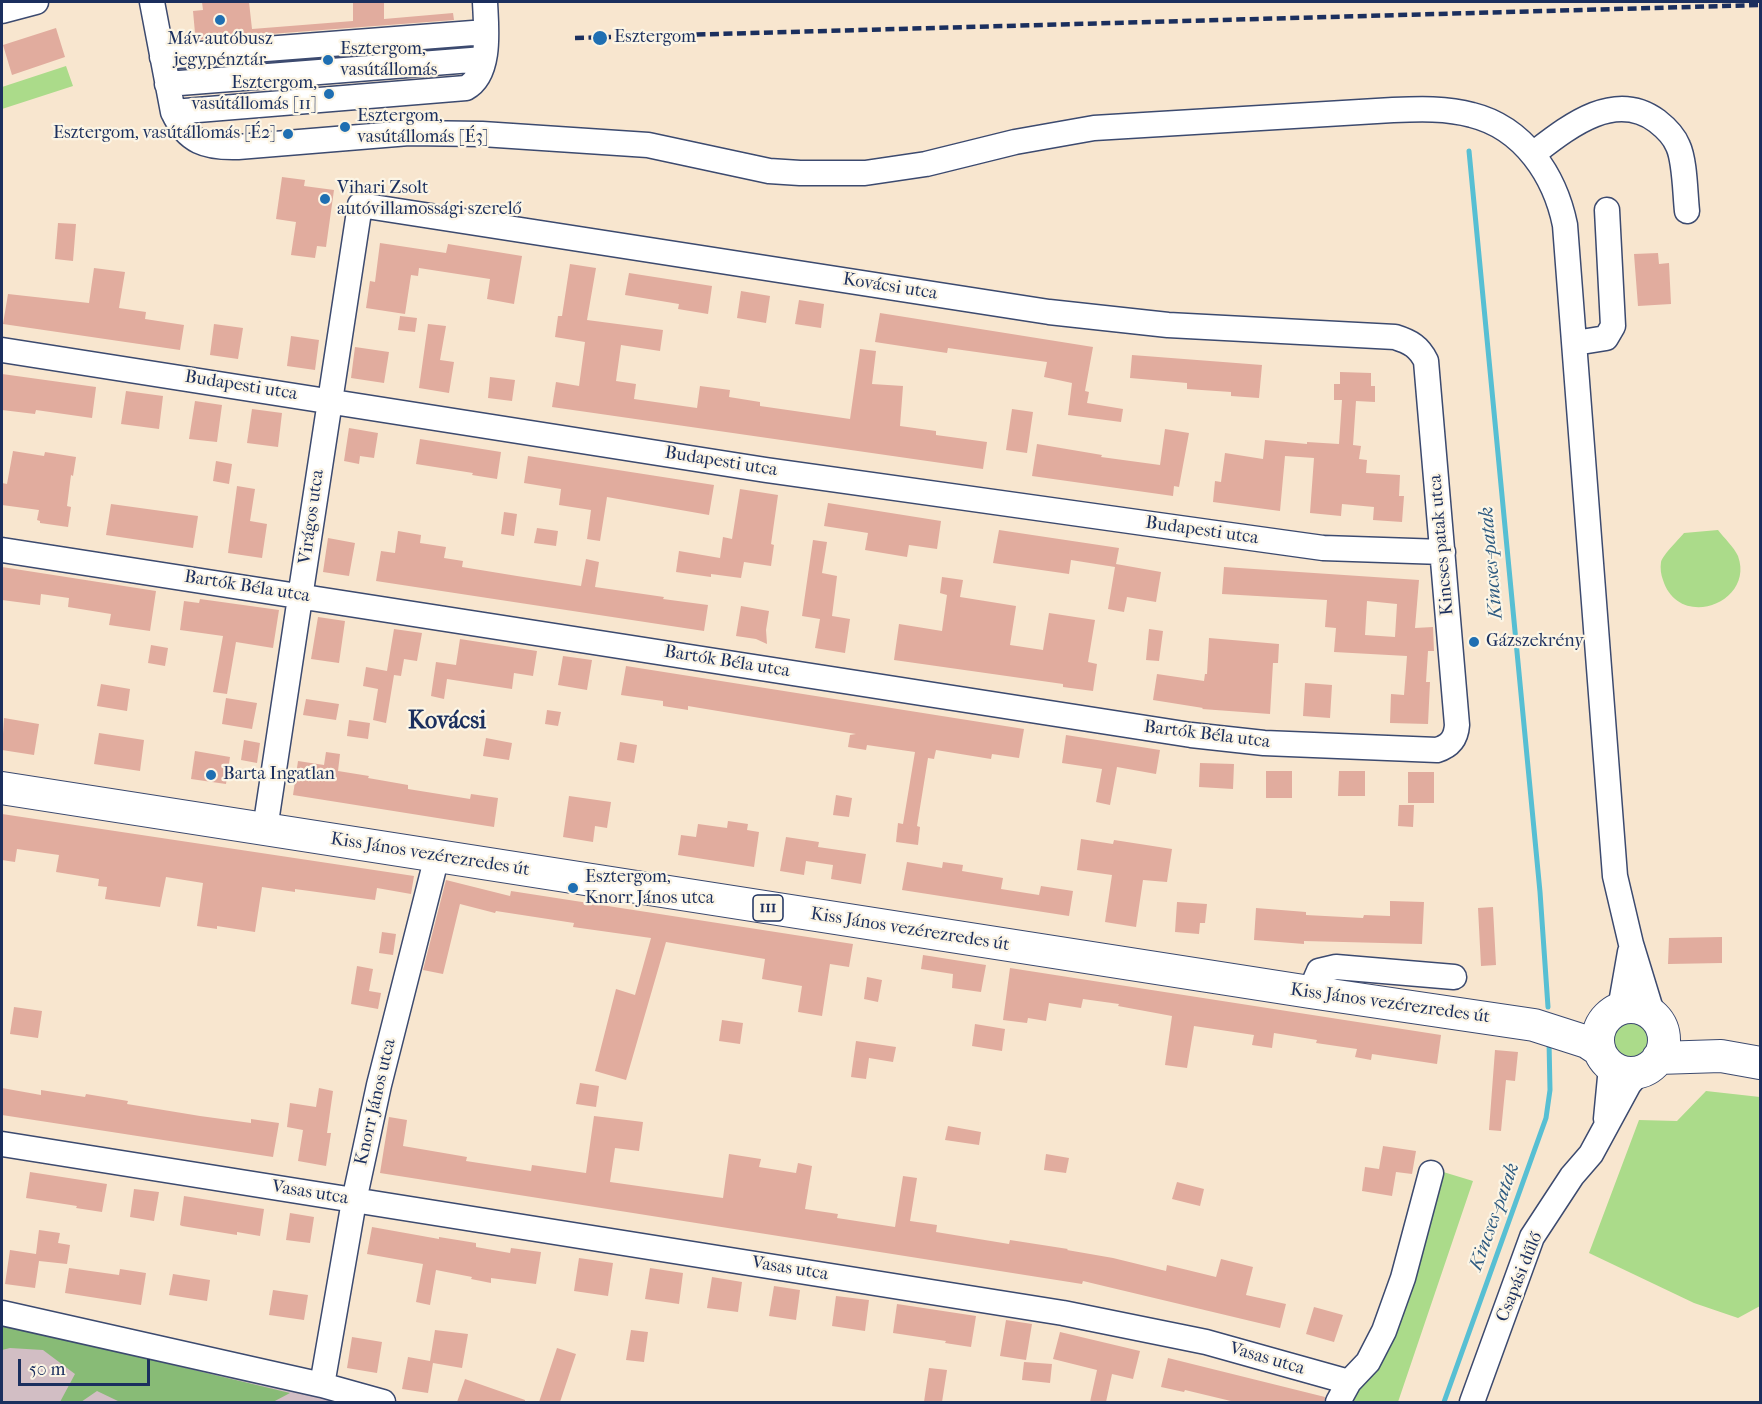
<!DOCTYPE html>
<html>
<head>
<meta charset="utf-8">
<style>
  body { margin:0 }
  #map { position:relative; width:1762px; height:1404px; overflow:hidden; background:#f8e6cf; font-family:"IM FELL French Canon",serif }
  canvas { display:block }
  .frame { position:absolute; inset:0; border:3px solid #1b2f5e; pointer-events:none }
  .scale { position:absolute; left:18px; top:1359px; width:132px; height:27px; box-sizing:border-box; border:3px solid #1b2f5e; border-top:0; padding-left:8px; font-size:18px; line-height:21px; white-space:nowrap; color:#1b2f5e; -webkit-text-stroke:4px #fcf5e5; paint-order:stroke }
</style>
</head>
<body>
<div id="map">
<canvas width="1762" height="1404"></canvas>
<div class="frame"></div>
<div class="scale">50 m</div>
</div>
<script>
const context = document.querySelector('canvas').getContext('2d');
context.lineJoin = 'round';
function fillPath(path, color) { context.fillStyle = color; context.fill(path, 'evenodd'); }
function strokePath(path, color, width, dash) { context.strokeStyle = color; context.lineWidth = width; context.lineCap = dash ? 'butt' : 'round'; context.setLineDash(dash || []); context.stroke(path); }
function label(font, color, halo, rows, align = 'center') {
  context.font = font + ' "IM FELL French Canon",serif'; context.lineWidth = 4.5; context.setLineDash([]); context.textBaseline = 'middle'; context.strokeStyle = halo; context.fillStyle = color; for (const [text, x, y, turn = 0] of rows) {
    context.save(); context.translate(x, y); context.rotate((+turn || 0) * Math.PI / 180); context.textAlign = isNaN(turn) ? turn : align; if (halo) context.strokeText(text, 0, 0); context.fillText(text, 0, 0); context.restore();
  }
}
const industrial = new Path2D(`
  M2,1314l373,88h-373z`);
const green = new Path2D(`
  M66,66l7,20 -71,23v-22z
  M1718,530c6,8 16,17 20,26 17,47 -59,75 -75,24 -2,-5 -3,-12 -2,-18 2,-7 17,-22 23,-29z
  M1613 1039a18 18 0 1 1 36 0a18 18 0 1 1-36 0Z
  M1706,1091l54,6v209l-22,12 -44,-15 -105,-50 50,-133 38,1z
  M1440,1171l33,10 -75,221h-48z`);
const forest = new Path2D(`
  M2,1324l288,69 -17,9h-153l-23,-11 -16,11h-21l15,-28 -32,-24 -33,-2 -8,2z`);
const stream = new Path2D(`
  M1469,151l71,741 8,115
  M1444,1402l102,-284 4,-28 -1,-49`);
const building = new Path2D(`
  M202,2h47l3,27 101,-8v-19h31v17l69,-6 1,7 -263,20 -1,-6 5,-1 -2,-22 10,-1z
  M56,28l9,29 -53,18 -9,-30z
  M282,177l23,3 -1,6 30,4 -8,57 -9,-1 -2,12 -24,-3 5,-33 -20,-3z
  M58,223l18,1 -3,37 -18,-2z
  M380,243l66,10 2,-9 74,12 -8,48 -27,-5 3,-20 -71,-11 -1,8 -7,-1 -6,39 -39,-6 4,-27 5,1z
  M1658,253l1,11 10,-1 2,41 -33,2 -4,-52z
  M570,264l26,4 -9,52 76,10 -3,21 -39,-6 -5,36 20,3 -2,15 63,9 3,-22 30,4 -1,7 31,5v4l90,13 10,-70 16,2 -4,33 31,2 -3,40 36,5v4l51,7 -4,27 -431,-62 4,-25 23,4 6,-44 -30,-5 3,-21h4z
  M94,268l31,4 -6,36 27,4 -1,7 39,6 -4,25 -177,-26 5,-30 81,9z
  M629,273l83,13 -4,28 -30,-5 1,-5 -54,-9z
  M741,291l29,5 -4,27 -29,-5z
  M799,300l25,4 -3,24 -26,-4z
  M880,313l213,34 -8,44 4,1 -2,11 36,6 -2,13 -53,-7 4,-32 -28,-6 3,-15 -99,-14 -1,5 -72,-11z
  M400,316l17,2 -2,14 -17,-2z
  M214,324l29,4 -5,31 -28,-4z
  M428,324l18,2 -6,34 14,2 -5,31 -30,-5z
  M291,336l28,4 -4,30 -28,-4z
  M355,347l34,5 -5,31 -33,-5z
  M1132,355l130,10 -3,33 -28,-2v-4l-44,-3v-6l-57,-5z
  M1340,372l31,1v13h4v16l-19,-1 -3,44 8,1 -2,13 8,1 -1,13 34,2 -1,21h5l-2,26 -29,-2 1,-13 -32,-3 -1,12 -31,-3 4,-55 -29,-2 -5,55 -67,-9 2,-21 6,1 4,-29 38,6 2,-19 42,4v-2l32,2 3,-44h-8v-16h6z
  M2,374l94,13 -4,31 -56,-8 -1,4 -33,-4z
  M490,377l25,3 -3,21 -24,-3z
  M126,391l37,5 -4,33 -38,-5z
  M195,401l27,4 -5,37 -28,-3z
  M252,409l30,4 -4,34 -31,-4z
  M1012,409l21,3 -6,41 -21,-3z
  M349,428l29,5 -4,25 -14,-2 -1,8 -15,-3z
  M1165,429l24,4 -10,54 -5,-1 -1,10 -141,-20 5,-32 65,11 -1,2 59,8z
  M420,439l81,13 -4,27 -25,-4 1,-2 -57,-9z
  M13,451l31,5 1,-4 31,5 -3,19 -2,-1 -4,31 4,1 -3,20 -28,-4v-2l-3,-1 2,-10 -37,-5v-22l5,1z
  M528,456l186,29 -5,30 -102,-18 -7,44 -13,-2 4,-29 -32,-5 2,-16 -37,-6z
  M216,461l16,3 -3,20 -16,-3z
  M237,486l18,3 -5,32 17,3 -5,34 -34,-5z
  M740,489l38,6 -7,49 3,1 -3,21 -27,-4 -3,16 -30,-4v3l-35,-5 3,-21 41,7 3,-21 9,2z
  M828,503l113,18 -4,28 -28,-4 -2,12 -42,-7 3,-17 -44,-7z
  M111,504l87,12 -5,32 -87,-13z
  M504,512l13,2 -3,22 -13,-2z
  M537,528l21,3 -2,15 -22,-3z
  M999,530l120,18 -3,16 45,8 -5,30 -29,-5 -3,15 -16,-3 7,-42 -44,-7 -2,14 -76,-11z
  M398,531l23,4 -1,8 26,4 -2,11 19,3 -1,6 55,9 64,10 5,-27 13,3 -4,25 69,10 -1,2 45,6 -4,26 -328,-50 5,-30 14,2z
  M328,538l27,5 -6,33 -26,-4z
  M813,540l14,2 -5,31 15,3 -5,40 18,3 -5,34 -30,-5 5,-29 -18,-3z
  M2,567l154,24 -6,40 -41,-6 2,-11 -43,-7 1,-9 -28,-4 -1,11 -38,-5z
  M1224,567l195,13 -4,48 18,-1 1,24h-6l-2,31h4l-2,42 -38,-1 1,-29 13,1 3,-39 -73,-4 2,-24 -11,-1 2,-27 -105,-6zM1367,601l30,3 -2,33 -30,-2z
  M942,577l21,3 -3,17 56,9 -6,39 33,5 6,-37 46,7 -7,42 9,2 -4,27 -30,-4v-3l-169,-24 5,-36 43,7 5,-36 -7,-2z
  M200,599l79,11 -6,38 -37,-6 -9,52 -14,-2 10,-56 -43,-6 4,-29 15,2z
  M741,606l28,5 -3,19 1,14 -11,-5 -20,-3z
  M318,617l27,4 -6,42 -28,-4z
  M394,629l28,4 -5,28 -13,-2 -3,17 -7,-1 -8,48 -13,-3 5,-31 -15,-3 3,-19 21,4z
  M1149,629l14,2 -4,30 -13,-1z
  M1209,638l70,6 -1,19h-5l-3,51 -68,-5 1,-1 -50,-8 4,-26 47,7 1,-7h2z
  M460,639l77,12 -4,25 -19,-3 -2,16 -65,-10 -3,20 -13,-3 5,-34 20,3z
  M151,645l17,3 -3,18 -17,-3z
  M563,656l29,4 -5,30 -29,-5z
  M626,666l398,63 -5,29 -27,-4 -1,5 -55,-9 -2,9 -6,-1 -11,68 3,1 -2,18 -22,-3 2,-19 5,1 12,-72 -48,-7 -1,5 -18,-3 2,-12 6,-1 -168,-28v4l-25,-4v-5l-42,-6z
  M1305,683l27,2 -2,33 -27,-2z
  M101,684l29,5 -3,22 -30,-5z
  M226,698l31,5 -5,26 -30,-5z
  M306,699l33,5 -3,16 -33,-5z
  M547,710l14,2 -3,14 -13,-2z
  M4,718l35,6 -5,31 -32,-5z
  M349,720l21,3 -2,16 -21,-3z
  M99,733l45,7 -4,31 -46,-7z
  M1066,735l94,15 -4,24 -39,-7 -7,38 -14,-3 6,-33 -40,-6z
  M486,738l26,5 -3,17 -26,-4z
  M244,740l16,3 -3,20 -16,-3z
  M620,742l17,3 -3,18 -17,-3z
  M195,751l35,6 -4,27 -35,-5z
  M326,752l14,2 -2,17 31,5 -1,2 40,7v4l62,10 1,-5 27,4 -4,29 -201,-32 5,-34 26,4z
  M1200,763l34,1 -1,25 -34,-2z
  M1266,771h26v27h-26z
  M1339,771h26v25h-27z
  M1408,772h26v31h-26z
  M836,795l16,3 -3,19 -16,-2z
  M569,796l42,6 -4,26 -12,-2 -2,16 -30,-5z
  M1399,805h15l-1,22 -15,-1z
  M2,814l412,62 -3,18 -34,-6 -2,12 -80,-11v3l-33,-5 -7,45 -38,-6v3l-20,-3 6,-43 -37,-6 -6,30 -55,-8 2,-12 -9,-1 1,-7 -43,-7 3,-17 -42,-6 -2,13 -13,-2z
  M728,821l20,3 -1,6 12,2 -5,35 -76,-12 3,-20 15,2 2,-13 29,4z
  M786,837l33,5 -1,5 48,7 -5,30 -30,-5 2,-14 -27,-4 -2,14 -24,-4z
  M1081,839l32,5 1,-4 58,9 -5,33 -24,-2 -7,47 -31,-5 7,-47 -35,-5z
  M907,862l35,6 1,-6 20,3 -1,6 41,7 -2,11 38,6 2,-9 32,5 -4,25 -167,-26z
  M446,880l64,16 1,-5 342,53 -4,23 -19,-3 -8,52 -24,-4 4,-26 -40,-7 3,-20 -99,-17 -40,138 -31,-9 21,-82 19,6 16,-57 -78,-11 1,-4 -78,-12 -1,2 -35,-9 -17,70 -20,-4z
  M1390,901l34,1 -2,42 -118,-3v3l-50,-4 2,-32 50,4v3l57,3 1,-3 26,1z
  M1177,902l30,2 -2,19h-5l-1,11 -24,-2z
  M1493,907l3,58 -15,1 -3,-58z
  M382,932l14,2 -3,21 -14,-2z
  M1722,937v26l-54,1 1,-26z
  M923,955l63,10 -5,27 -29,-4 1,-14 -32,-5z
  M357,966l16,3 -4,22 12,2 -3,16 -27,-5z
  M1010,968l431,67 -4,29 -65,-10 -1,6 -16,-3 2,-8 -41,-6 1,-3 -43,-7 -2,15 -20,-3 2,-10 -60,-9 -7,42 -22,-3 7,-49 -54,-10 1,-2 -36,-5 -2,9 -32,-5 -3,18 -18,-3 -1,5 -24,-3z
  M867,977l15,3 -4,22 -14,-3z
  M14,1007l28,4 -4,27 -28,-4z
  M722,1020l21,3 -3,21 -21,-3z
  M975,1024l30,5 -3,22 -30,-5z
  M856,1041l40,6 -3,15 -24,-4 -3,21 -15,-2z
  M1495,1050l23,2 -3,29 -9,-1 -5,51 -12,-1z
  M580,1083l19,3 -3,21 -20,-3z
  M2,1088l39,7v-5l44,7 1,-3 42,7 -1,3 73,12 51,7v-4l28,4 -6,34 -271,-42z
  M319,1088l14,3 -6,42h4l-5,33 -28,-5 5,-31 -16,-3 3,-24 26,4z
  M594,1116l49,6 -4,29 -24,-3 -5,34 113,16 6,-44 32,5 -2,8 37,6 2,-10 14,3 -7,43 33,5 -1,4 58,9 8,-51 14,2 -7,43 27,4 -1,7 73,12 1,-4 58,9 -1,1 46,8 53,13 1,-6 49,12 5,-18 32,8 -7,28 40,9 -6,24 -197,-47 -1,3 -702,-111 9,-56 18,3 -4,26 64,11 -1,4 65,10 1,-6 54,8z
  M948,1126l33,6 -2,13 -34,-5z
  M1383,1146l33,5 -4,23 -16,-2 -4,24 -30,-5 3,-24 14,2z
  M1046,1154l23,4 -3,15 -22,-3z
  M30,1172l77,12 -5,28 -26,-4 1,-2 -51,-8z
  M1177,1182l27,7 -4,17 -28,-7z
  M134,1189l25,3 -5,29 -24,-4z
  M184,1196l80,13 -4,27 -23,-4v3l-55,-9 -2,-1z
  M290,1213l24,4 -4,26 -24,-3z
  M372,1227l67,12v-2l37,6v4l34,6 1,-5 30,4 -5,32 -45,-6v5l-20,-4 1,-2 -36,-7 -6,35 -14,-3 7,-38 -56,-10z
  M39,1230l21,3 -2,10 12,2 -3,19 -28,-3 -4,27 -30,-4 5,-34 26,4z
  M579,1258l34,5 -5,33 -34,-5z
  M69,1268l50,7 1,-6 26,4 -5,32 -76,-12z
  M650,1268l33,5 -4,31 -34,-5z
  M173,1274l37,6 -3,21 -38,-6z
  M712,1277l30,5 -4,30 -31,-4z
  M774,1286l26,4 -4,30 -27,-4z
  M273,1290l35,5 -4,25 -35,-5z
  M836,1296l33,4 -4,31 -33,-5z
  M897,1304l79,12 -5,31 -26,-4 1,-2 -53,-8z
  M1314,1307l29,8 -9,27 -28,-8z
  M1006,1320l26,4 -6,36 -26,-4z
  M435,1330l33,4 -6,34 -29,-5 -5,30 -26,-4 6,-32 22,4z
  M631,1330l17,2 -4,30 -18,-2z
  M1060,1332l80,19 -7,28 -21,-5 -6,28h-16l7,-32 -44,-11z
  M352,1337l30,5 -5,31 -30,-5z
  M557,1348l19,6 -16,48h-21z
  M1168,1358l157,39 -1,5h-89l-50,-12 -1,2 -23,-5z
  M1024,1362l28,2 -2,19 -28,-3z
  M929,1368l18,2 -5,32h-18z
  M465,1379l60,21v2h-68z`);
const minor = new Path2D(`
  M152,2l21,110c14,30 33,36 65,35l171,-14 73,1 166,11 121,26 31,2h65l61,-9 89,-22 79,-14 299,-18c26,-1 54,-2 79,5 52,13 83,61 93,110l50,651 16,68 22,72
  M2,11l34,-9
  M162,57l324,-25
  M167,84l317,-25
  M173,112l293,-24c26,-14 20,-62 19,-86
  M1533,154c34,-26 81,-65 124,-33 9,7 17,15 21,25 7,15 7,47 9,65
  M1575,343l31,-5 7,-12 -6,-116
  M2,350l764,120 442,62 115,16 120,4
  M2,550l1189,185 73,8 173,7c13,-4 19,-11 20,-25l-31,-364c-7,-14 -15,-19 -31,-24l-227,-12 -119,-13 -689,-107c-33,208 -63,416 -95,624
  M1310,992l9,-21 17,-4 118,10
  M1620,1009l10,-57
  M1606,1119l5,-52
  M2,1144l1061,169 143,29 143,40
  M2,1313l320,72 61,17
  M322,1385l32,-184 25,-116 58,-229
  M1338,1402l11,-20 19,-20 16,-31 19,-53 28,-105
  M1472,1402l60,-165 40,-61 19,-22 38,-70 10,-12`);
const major = new Path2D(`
  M2,788l1308,204 224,33 53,17 12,8
  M1598 1040a33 33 0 1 1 66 0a33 33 0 1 1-66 0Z
  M1658,1058l63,-2 39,7`);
const rail = new Path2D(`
  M575,38l1185,-33`);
const markers = [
  [220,20,6,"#1f6fb2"],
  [600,38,8,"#1f6fb2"],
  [328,60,6,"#1f6fb2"],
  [329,94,6,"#1f6fb2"],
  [345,127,6,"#1f6fb2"],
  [288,134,6,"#1f6fb2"],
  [325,199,6,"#1f6fb2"],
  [1474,642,6,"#1f6fb2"],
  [211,775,6,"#1f6fb2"],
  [573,888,6,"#1f6fb2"]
];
const shields = [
  [768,908,30]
];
const shieldNames = [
  ["111",768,908]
];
const poiNames = [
  ["Esztergom",614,38],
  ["Máv autóbusz",220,40,"center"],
  ["jegypénztár",220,61,"center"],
  ["Esztergom,",340,50],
  ["vasútállomás",340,71],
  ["Esztergom,",317,84,"right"],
  ["vasútállomás [11]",317,105,"right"],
  ["Esztergom,",357,117],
  ["vasútállomás [É3]",357,138],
  ["Esztergom, vasútállomás [É2]",276,134,"right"],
  ["Vihari Zsolt",337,189],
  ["autóvillamossági szerelő",337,210],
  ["Gázszekrény",1486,642],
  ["Barta Ingatlan",223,775],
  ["Esztergom,",585,878],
  ["Knorr János utca",585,899]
];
const streetNames = [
  ["Kovácsi utca",890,287,9],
  ["Budapesti utca",241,386,9],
  ["Budapesti utca",721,462,9],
  ["Virágos utca",312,517,-82],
  ["Budapesti utca",1202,531,8],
  ["Kincses patak utca",1442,545,-95],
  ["Bartók Béla utca",247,587,9],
  ["Bartók Béla utca",727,662,9],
  ["Bartók Béla utca",1207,735,7],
  ["Kiss János vezérezredes út",430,855,9],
  ["Kiss János vezérezredes út",910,930,9],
  ["Kiss János vezérezredes út",1390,1004,8],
  ["Knorr János utca",376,1102,-77],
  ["Vasas utca",310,1193,9],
  ["Vasas utca",790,1269,9],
  ["Csapási dűlő",1520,1277,-68],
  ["Vasas utca",1267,1359,16]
];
const waterNames = [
  ["Kincses-patak",1492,563,-95],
  ["Kincses-patak",1495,1217,-70]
];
const districtNames = [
  ["Kovácsi",447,722]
];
fillPath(industrial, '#d2bec4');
fillPath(green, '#abdb8a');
fillPath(forest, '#88bb76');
strokePath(stream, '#57bfd3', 5);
fillPath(building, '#e1ac9e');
strokePath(minor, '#3c4a6f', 27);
strokePath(major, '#3c4a6f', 34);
strokePath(minor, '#fff', 24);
strokePath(major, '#fff', 32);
strokePath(rail, '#1b2f5e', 4.5, [9, 4.5]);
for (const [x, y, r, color] of markers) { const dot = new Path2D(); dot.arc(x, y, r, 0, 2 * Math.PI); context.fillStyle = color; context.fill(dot); strokePath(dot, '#fcf5e5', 2); }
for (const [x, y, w] of shields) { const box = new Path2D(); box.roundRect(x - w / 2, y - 13, w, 26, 4.5); context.fillStyle = '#fcf5e5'; context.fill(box); strokePath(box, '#1b2f5e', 1.5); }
label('bold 16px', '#1b2f5e', null, shieldNames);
label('18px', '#1b2f5e', '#fcf5e5', poiNames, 'left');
label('18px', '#1b2f5e', '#fcf5e5', streetNames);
label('italic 20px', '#2d5a81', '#fcf5e5', waterNames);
label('bold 24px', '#1b2f5e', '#fcf5e5', districtNames);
</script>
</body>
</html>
